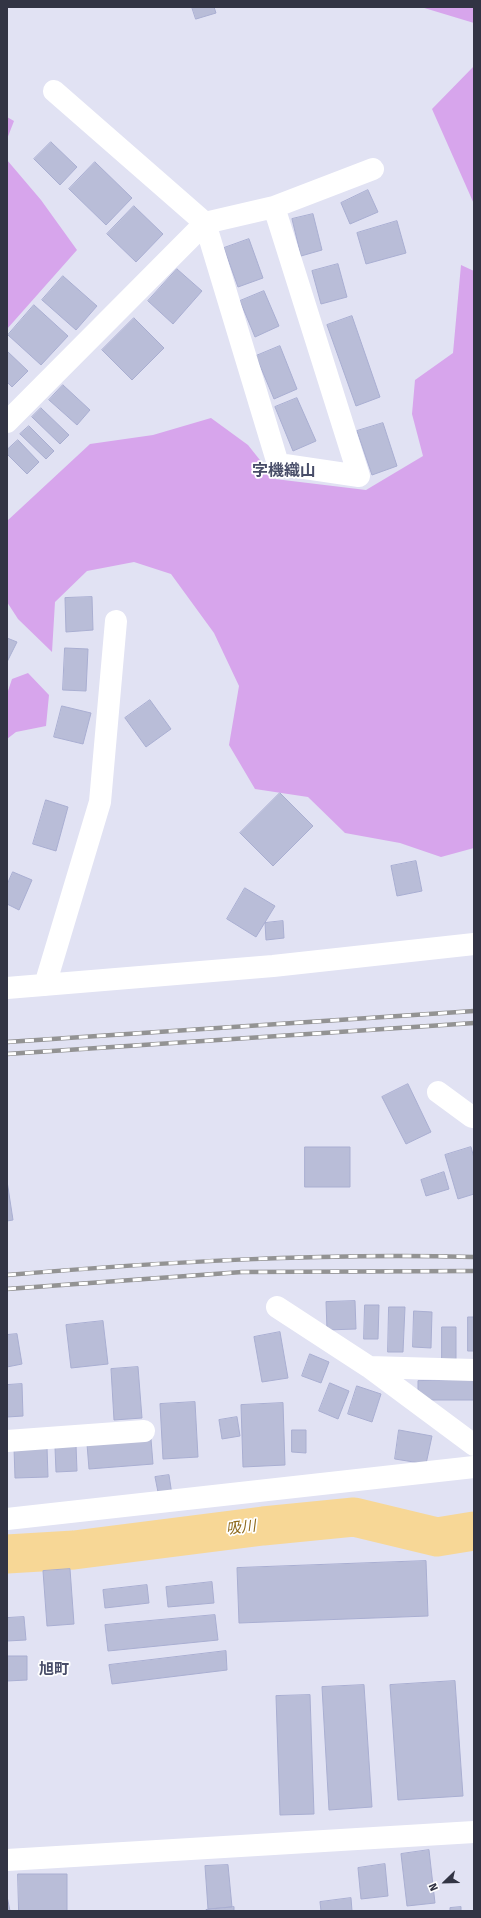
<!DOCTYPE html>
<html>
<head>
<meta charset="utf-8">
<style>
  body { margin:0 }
  #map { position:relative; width:481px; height:1918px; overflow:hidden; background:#e1e2f3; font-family:"Fira Sans",sans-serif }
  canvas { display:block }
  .frame { position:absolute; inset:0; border:8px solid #323444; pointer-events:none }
  .north { position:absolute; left:425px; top:1862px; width:40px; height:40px; -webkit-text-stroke:3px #fff; paint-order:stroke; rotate:247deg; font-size:11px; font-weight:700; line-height:16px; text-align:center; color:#323444 }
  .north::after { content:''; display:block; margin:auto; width:14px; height:18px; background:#323444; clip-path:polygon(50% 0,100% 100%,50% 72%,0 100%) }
</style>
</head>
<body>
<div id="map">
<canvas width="481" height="1918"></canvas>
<div class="frame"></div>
<div class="north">N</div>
</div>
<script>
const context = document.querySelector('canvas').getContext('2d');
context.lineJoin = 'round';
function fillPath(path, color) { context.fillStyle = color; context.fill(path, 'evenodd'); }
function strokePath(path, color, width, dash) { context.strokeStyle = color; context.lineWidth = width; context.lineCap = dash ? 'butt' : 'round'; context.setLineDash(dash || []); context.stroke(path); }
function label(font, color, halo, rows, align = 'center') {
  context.font = font + ' "Fira Sans","Noto Sans JP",sans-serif'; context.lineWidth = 3.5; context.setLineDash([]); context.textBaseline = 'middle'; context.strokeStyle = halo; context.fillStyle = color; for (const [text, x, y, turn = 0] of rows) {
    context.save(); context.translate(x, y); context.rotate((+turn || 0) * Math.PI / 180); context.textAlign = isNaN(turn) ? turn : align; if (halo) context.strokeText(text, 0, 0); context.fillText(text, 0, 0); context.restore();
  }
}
const green = new Path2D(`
  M421,7h53v16z
  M474,66v138l-42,-95z
  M7,117l7,4 -7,18z
  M7,160l34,40 36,50 -70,79z
  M461,265l13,6v577l-33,9 -41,-14 -55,-10 -37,-36 -53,-8 -26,-44 10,-59 -25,-53 -43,-59 -37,-12 -47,9 -32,31 -3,50 -34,-33 -11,-17v-81l83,-77 63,-9 58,-17 37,27 27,34 91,11 57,-34 -11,-42 3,-34 38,-27z
  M28,673l21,22 -3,31 -30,6 -9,7v-45l5,-15z`);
const river = new Path2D(`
  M7,1554l67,-4 189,-24 91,-9 83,20 37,-6`);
const building = new Path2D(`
  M192,7h22l2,6 -20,6z
  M51,142l26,25 -17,18 -26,-26z
  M95,162l37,36 -26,27 -37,-36z
  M368,190l10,22 -28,12 -9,-21z
  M134,206l29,28 -27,28 -29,-28z
  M313,214l9,36 -21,6 -9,-37z
  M397,221l9,32 -40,11 -9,-31z
  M249,239l14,39 -25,9 -14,-39z
  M338,264l9,33 -26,7 -9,-33z
  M177,269l25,22 -29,33 -25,-23z
  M63,276l34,30 -21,24 -34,-30z
  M264,291l15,35 -24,11 -15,-36z
  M34,305l34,31 -27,29 -33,-30z
  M352,316l28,81 -24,9 -29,-81z
  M134,318l30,30 -32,32 -30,-30z
  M280,346l17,43 -23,10 -18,-43z
  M7,351l21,20 -16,16 -5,-5z
  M63,385l27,25 -13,15 -28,-25z
  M297,398l19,43 -23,10 -18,-44z
  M41,408l28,27 -9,9 -28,-27z
  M383,423l14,43 -25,9 -15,-44z
  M29,426l25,25 -8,8 -26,-25z
  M18,440l21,22 -12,12 -20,-20v-4z
  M92,597l1,33 -27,2 -1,-34z
  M7,638l10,4 -10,20z
  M65,648l23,1 -2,42 -23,-1z
  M150,700l21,29 -25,18 -21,-29z
  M62,706l29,7 -8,31 -29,-7z
  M280,793l33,33 -40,40 -33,-33z
  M46,800l22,7 -12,44 -23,-7z
  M416,861l6,30 -25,5 -6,-30z
  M13,872l19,8 -13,30 -12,-6v-19z
  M245,888l30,18 -19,31 -29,-18z
  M283,921l1,17 -18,2 -1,-17z
  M408,1084l23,48 -25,12 -24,-47z
  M305,1147h45v40h-45z
  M471,1147l3,11v36l-16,5 -13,-44z
  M444,1172l5,17 -23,7 -5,-16z
  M7,1181l6,39 -6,1z
  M355,1301l1,28 -29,1 -1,-28z
  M365,1305h14l-1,34h-14z
  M389,1307h16l-2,45h-15z
  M414,1311l18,1 -1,36 -18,-1z
  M468,1317h6v34h-6z
  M103,1321l5,43 -37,4 -5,-43z
  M442,1327h14v32h-14z
  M280,1332l8,46 -26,4 -8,-45z
  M17,1334l5,30 -15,3v-32z
  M310,1354l19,8 -8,21 -19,-7z
  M138,1367l4,51 -28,2 -3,-51z
  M474,1380v20h-56v-19z
  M330,1383l19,8 -11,28 -19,-8z
  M22,1384l1,32 -16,1v-32z
  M357,1386l24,8 -9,28 -24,-8z
  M195,1402l3,55 -35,2 -3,-55z
  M283,1403l2,62 -42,2 -2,-62z
  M237,1417l3,19 -18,3 -3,-19z
  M292,1430h14v23l-14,-1z
  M399,1430l33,6 -6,28 -31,-5z
  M151,1439l2,25 -64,5 -2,-25z
  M76,1445l1,26 -21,1 -1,-25z
  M47,1447l1,30 -33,1 -1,-30z
  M169,1475l3,20 -13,2 -4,-20z
  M426,1561l2,55 -189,7 -2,-55z
  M70,1569l4,55 -27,2 -4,-55z
  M212,1582l2,21 -46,4 -2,-20z
  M147,1585l2,18 -44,5 -2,-18z
  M215,1615l3,25 -110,11 -3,-26z
  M24,1617l2,23 -19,1v-23z
  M226,1651l1,19 -115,14 -3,-19z
  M7,1656h20v24l-20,1z
  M455,1681l8,115 -65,4 -8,-115z
  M364,1685l8,122 -43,3 -7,-123z
  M310,1695l4,119 -34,1 -4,-119z
  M429,1850l6,53 -28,3 -6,-52z
  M385,1864l3,32 -27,3 -3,-31z
  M228,1865l4,42 -24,2 -3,-43z
  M18,1874h49v37h-48z
  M7,1896l3,15h-3z
  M351,1898l1,13h-31l-1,-9z
  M234,1907v4h-28v-1z
  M461,1907v4h-11v-3z`);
const minor = new Path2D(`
  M54,91l151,132 73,241 81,12 -85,-269
  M7,422l198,-199 69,-16 99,-38
  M45,985l55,-183 16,-181
  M7,988l266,-22 201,-22
  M438,1092l34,25h2
  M277,1307l92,60 105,78
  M369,1367l105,3
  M7,1441l137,-10
  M7,1519l467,-52
  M7,1860l467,-28`);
const rail = new Path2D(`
  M7,1042l467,-31
  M7,1054l467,-31
  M7,1275c155,-13 311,-22 467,-18
  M7,1289l235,-17 232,-1`);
const waterNames = [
  ["吸川",241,1528,-7]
];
const neighbourhoodNames = [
  ["旭町",54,1670]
];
const quarterNames = [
  ["字機織山",284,472]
];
fillPath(green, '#d7a5ec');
strokePath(river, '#f7d796', 39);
fillPath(building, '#b9bdd8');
strokePath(building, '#a9aed1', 1);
strokePath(minor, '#fff', 22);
strokePath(rail, '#939393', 4.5);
strokePath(rail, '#fff', 3, [9]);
label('italic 15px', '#8f6b1e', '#fff', waterNames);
label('bold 15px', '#484d68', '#fff', neighbourhoodNames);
label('bold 16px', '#484d68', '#fff', quarterNames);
</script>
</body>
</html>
